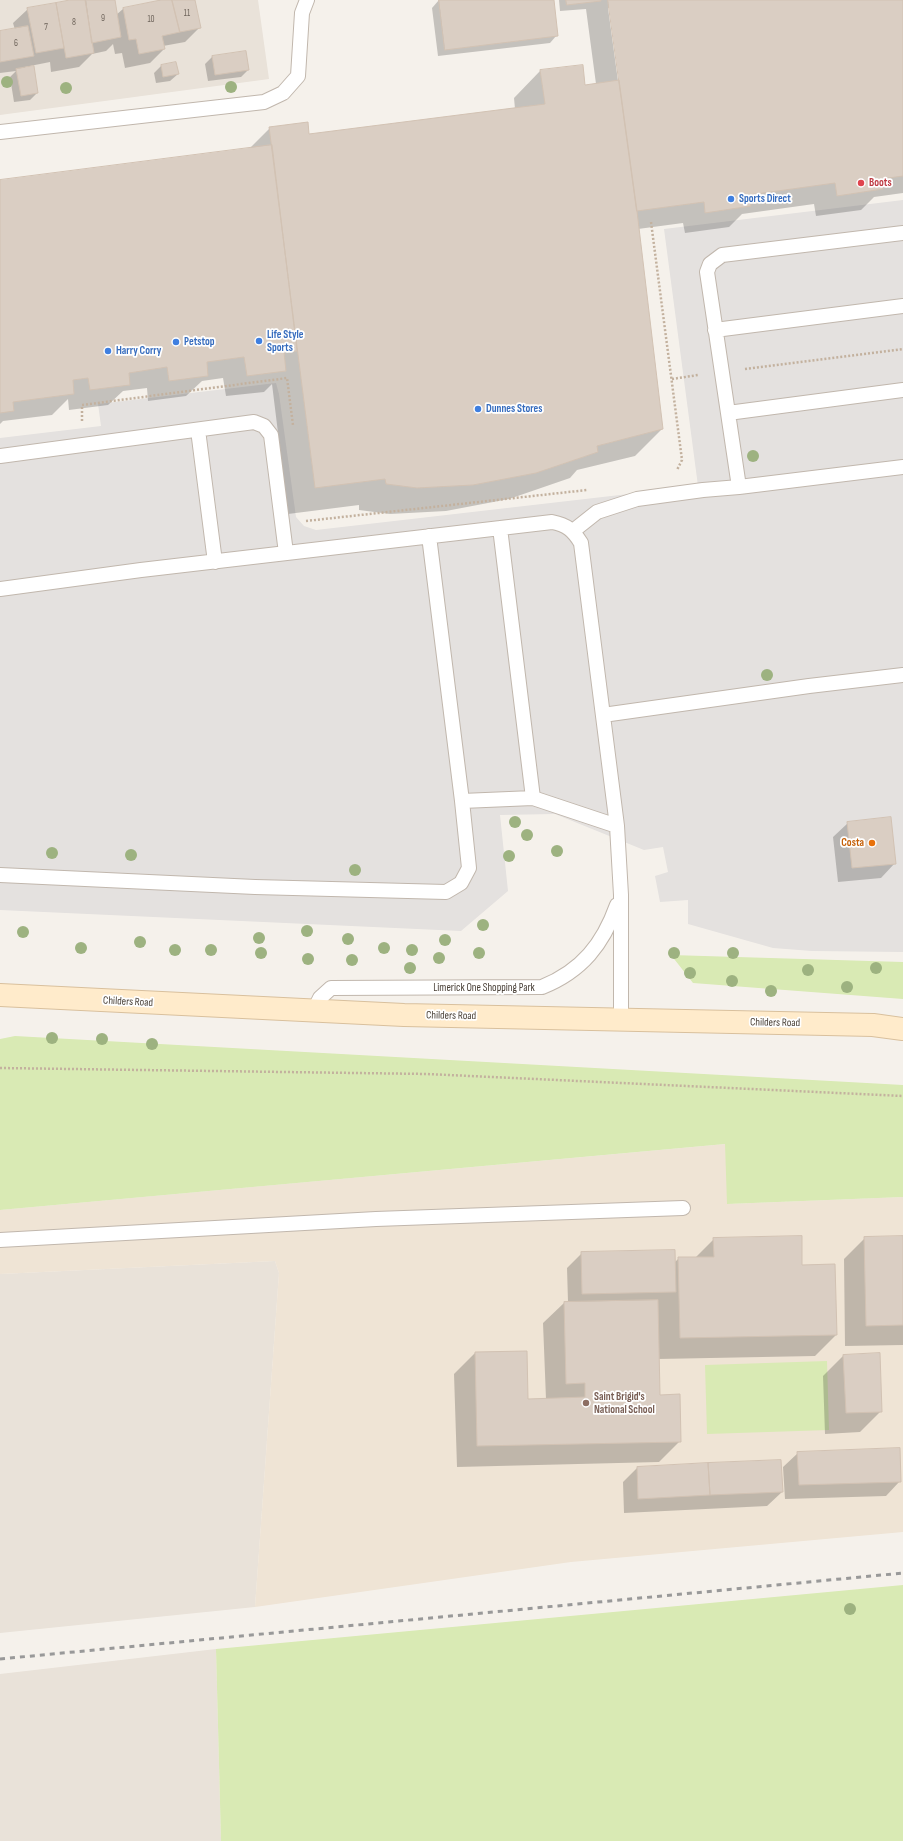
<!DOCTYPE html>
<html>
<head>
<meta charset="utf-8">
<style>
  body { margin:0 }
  canvas { display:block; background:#f5f1eb }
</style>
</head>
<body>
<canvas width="903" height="1841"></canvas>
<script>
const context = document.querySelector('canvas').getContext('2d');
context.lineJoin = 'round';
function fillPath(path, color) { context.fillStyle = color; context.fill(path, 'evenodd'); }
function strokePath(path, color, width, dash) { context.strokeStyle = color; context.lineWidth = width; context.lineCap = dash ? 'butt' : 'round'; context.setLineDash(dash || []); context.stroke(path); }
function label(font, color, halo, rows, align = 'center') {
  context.font = font + ' "Sofia Sans Condensed",sans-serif'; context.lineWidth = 3.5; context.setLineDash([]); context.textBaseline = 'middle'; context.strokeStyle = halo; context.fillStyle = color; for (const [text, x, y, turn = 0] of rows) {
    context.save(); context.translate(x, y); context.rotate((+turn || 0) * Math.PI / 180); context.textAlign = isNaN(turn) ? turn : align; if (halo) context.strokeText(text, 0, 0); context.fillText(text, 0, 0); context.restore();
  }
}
const residential = new Path2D(`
  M0,0h258l11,79 -269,36z
  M275,1261l4,12 -24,334 -255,26v-359z
  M216,1649l5,192h-221v-167z`);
const education = new Path2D(`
  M726,1144l2,60 175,-7v335l-332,30 -316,45 24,-334 -4,-12 -275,13v-64z`);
const green = new Path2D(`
  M671,955l232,7v37l-210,-16z
  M15,1036l888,49v112l-176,7 -2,-60 -725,66v-171z
  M827,1361l2,69 -122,4 -2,-69z
  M903,1585v256h-682l-5,-192z`);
const parking = new Path2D(`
  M903,200v752l-91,-1 -39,-3 -85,-24v-24l-28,2 -5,-26 13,-4 -5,-25 -19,3 -89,-36 -55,1 8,76 -47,40 -461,-21v-472l101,-12 -3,-22 178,-21 3,11 17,123 8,9 12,4 382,-44 -34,-257z`);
const shadow = new Path2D(`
  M75,0h39l2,15 7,-6 34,-7 2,-2h35l6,27 -15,15 -22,4 1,3 -14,14 -25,5 -3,-15 -7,1 -2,-10 -7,7 -14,3 -13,13 -28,5 -1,-10 -25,5 12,26 -7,7 -16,2 -4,-25 6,-6 -16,2v-41l15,-2 -2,-7 15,-14z
  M439,0h114l4,35 -7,8 -112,13 -6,-48z
  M559,0h344v193l-29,4 -13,13 -45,6 -2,-12 -72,10 -13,13 -44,6 -2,-10 -45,6 24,200 -27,27 -58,14 -7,8 -61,21 -63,12 -56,3 -31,-4v-5l-71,9 -16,-130 -8,8 -38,4 -3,-18 -21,3 -16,15 -38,5 -1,-13 -24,3 -15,14 -39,5 -1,-11 -16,16 -49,6 -3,3v-243l249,-32 21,-21 38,7 207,-26 -1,-11 26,-27 44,15 12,-2 -10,-75 -26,2zM608,8h2l10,73h-2z
  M245,52l3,18 -7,7 -33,4 -3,-17 7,-7z
  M161,66l17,8 -8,7 -14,2 -2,-10z
  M848,823l47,40 -14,15 -43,4 -5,-45z
  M903,1237v108l-58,1 -1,-87 21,-21z
  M714,1239l122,96 -21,21 -157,3 1,37 21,45 -21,21 -202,5 -3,-93 21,-21 52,47 19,-1 -3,-76 21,-20 4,-1 -1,-34 15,-15 92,10 5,-5h16z
  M843,1356l38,55 -21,21 -35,2 -2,-58z
  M798,1453l102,28 -14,15 -101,3 -2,-32z
  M637,1468l145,24 -15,14 -143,7 -1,-31z`);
const building = new Path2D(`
  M70,0h15l9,53 -28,5 -10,-55z
  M86,0h29l6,37 -29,6z
  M161,0h11l8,32 -18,4 3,13 -26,5 -3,-15 -7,1 -6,-32z
  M172,0h23l6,28 -21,4z
  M439,0h115l4,36 -113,14z
  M566,0h35v1l-34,4z
  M608,0h295v176l-22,3 2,10 -46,7 -2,-13 -86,12 2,11 -46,7 -1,-11 -67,9z
  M56,3l8,45 -28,5 -9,-45z
  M28,26l6,30 -34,6v-31z
  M246,51l3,19 -34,5 -3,-19z
  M176,62l3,12 -16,3 -2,-12z
  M583,65l2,20 34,-5 18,131 26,218 -66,17 1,6 -62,21 -63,12 -56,3 -31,-4 -1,-5 -70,9 -46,-361 39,-5 1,12 236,-30 -5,-34z
  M34,66l4,27 -17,3 -5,-27z
  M272,145l25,206 -13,1 2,19 -39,5 -3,-19 -37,5 1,14 -39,5 -2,-14 -38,6 1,12 -40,5 -2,-12 -15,2 1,14 -61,8 1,9 -14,2v-233z
  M891,817l5,47 -44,4 -5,-46z
  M802,1236v29l33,-1 2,71 -157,3 -2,-81h36l-1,-19z
  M903,1236v89l-37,1 -2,-89z
  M675,1250l1,42 -94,2 -1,-42z
  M658,1300l2,95 20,-1 1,48 -204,4 -2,-94 52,-1 1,48 57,-2v-14l-19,1 -2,-82z
  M880,1353l2,59 -36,1 -3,-58z
  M900,1448l1,34 -102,3 -2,-33z
  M781,1460l2,32 -73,3 -2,-32z
  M708,1463l2,32 -72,4 -1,-32z`);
const path = new Path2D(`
  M651,222l31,238 -5,10
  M745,369l158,-20
  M672,379l26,-4
  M82,421v-16l205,-27 6,47
  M306,521l281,-31
  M0,1068l427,6 476,22`);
const lane = new Path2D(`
  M0,132l264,-30 19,-9 15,-17 4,-63 5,-13
  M715,330l188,-24
  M728,413l175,-23
  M198,430l17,132
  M0,456l254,-34 10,4 7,9 15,118
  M739,487l-32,-215 3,-8 12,-9 181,-22
  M500,528l33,270
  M573,531l24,-19 40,-13 66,-9 36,-3 164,-20
  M429,536l33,265
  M0,589l141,-19 411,-48c15,3 21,8 29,21l36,283 4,69v124
  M603,715l206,-29 94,-11
  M0,875l255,12 191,5 15,-9 8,-15 -7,-67 71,-3 84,28
  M313,1012l7,-14 11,-10 211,-1c40,-16 61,-43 75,-82
  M0,1240l376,-21 307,-11`);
const secondary = new Path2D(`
  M0,995l404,20 469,10 30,4`);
const rail = new Path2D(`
  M0,1659l903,-86`);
const trees = [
  [7,82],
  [231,87],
  [66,88],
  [753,456],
  [767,675],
  [515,822],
  [527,835],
  [557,851],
  [52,853],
  [131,855],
  [509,856],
  [355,870],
  [483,925],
  [307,931],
  [23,932],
  [259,938],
  [348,939],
  [445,940],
  [140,942],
  [81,948],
  [384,948],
  [175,950],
  [211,950],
  [412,950],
  [261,953],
  [479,953],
  [674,953],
  [733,953],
  [439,958],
  [308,959],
  [352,960],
  [410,968],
  [876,968],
  [808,970],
  [690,973],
  [732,981],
  [847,987],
  [771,991],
  [52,1038],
  [102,1039],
  [152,1044],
  [850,1609]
];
const markers = [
  [861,183,4,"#e0444e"],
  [731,199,4,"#3f7fe0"],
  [259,341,4,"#3f7fe0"],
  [176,342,4,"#3f7fe0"],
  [108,351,4,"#3f7fe0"],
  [478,409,4,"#3f7fe0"],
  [872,843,4,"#e8710a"],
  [586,1403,4,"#8d6e63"]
];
const numberNames = [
  ["11",187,14],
  ["9",103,19],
  ["10",151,20],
  ["8",74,23],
  ["7",46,28],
  ["6",16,44]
];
const healthNames = [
  ["Boots",869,183]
];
const shopNames = [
  ["Sports Direct",739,199],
  ["Life Style",267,335],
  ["Sports",267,348],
  ["Petstop",184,342],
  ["Harry Corry",116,351],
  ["Dunnes Stores",486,409]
];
const foodNames = [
  ["Costa",864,843]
];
const streetNames = [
  ["Limerick One Shopping Park",484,988],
  ["Childers Road",128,1002,3],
  ["Childers Road",451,1016,1],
  ["Childers Road",775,1023,1]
];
const educationNames = [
  ["Saint Brigid's",594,1397],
  ["National School",594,1410]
];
fillPath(residential, '#e9e2d9');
fillPath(education, '#efe4d5');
fillPath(green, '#d9eab4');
fillPath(parking, '#e4e1df');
fillPath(shadow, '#0003');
fillPath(building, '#dacec3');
strokePath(building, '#d2c2b3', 1);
strokePath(lane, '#c1b7ad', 16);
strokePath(secondary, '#d9c09d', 24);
strokePath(path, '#c3b19e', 2.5, [2, 2]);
strokePath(lane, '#fff', 14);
strokePath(secondary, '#ffebcb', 22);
strokePath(rail, '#999', 3, [5, 5]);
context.fillStyle = '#9db280';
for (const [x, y] of trees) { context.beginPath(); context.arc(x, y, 6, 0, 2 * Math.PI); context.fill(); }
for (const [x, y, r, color] of markers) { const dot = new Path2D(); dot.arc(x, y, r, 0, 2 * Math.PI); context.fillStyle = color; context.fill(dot); strokePath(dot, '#fff', 1.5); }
label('9px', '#6e645b', null, numberNames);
label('bold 11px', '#be3a42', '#fff', healthNames, 'left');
label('bold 11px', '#366cbe', '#fff', shopNames, 'left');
label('bold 11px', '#c56008', '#fff', foodNames, 'right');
label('11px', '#4a4138', '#fff', streetNames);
label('bold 11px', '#785e54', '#fff', educationNames, 'left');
</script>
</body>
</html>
